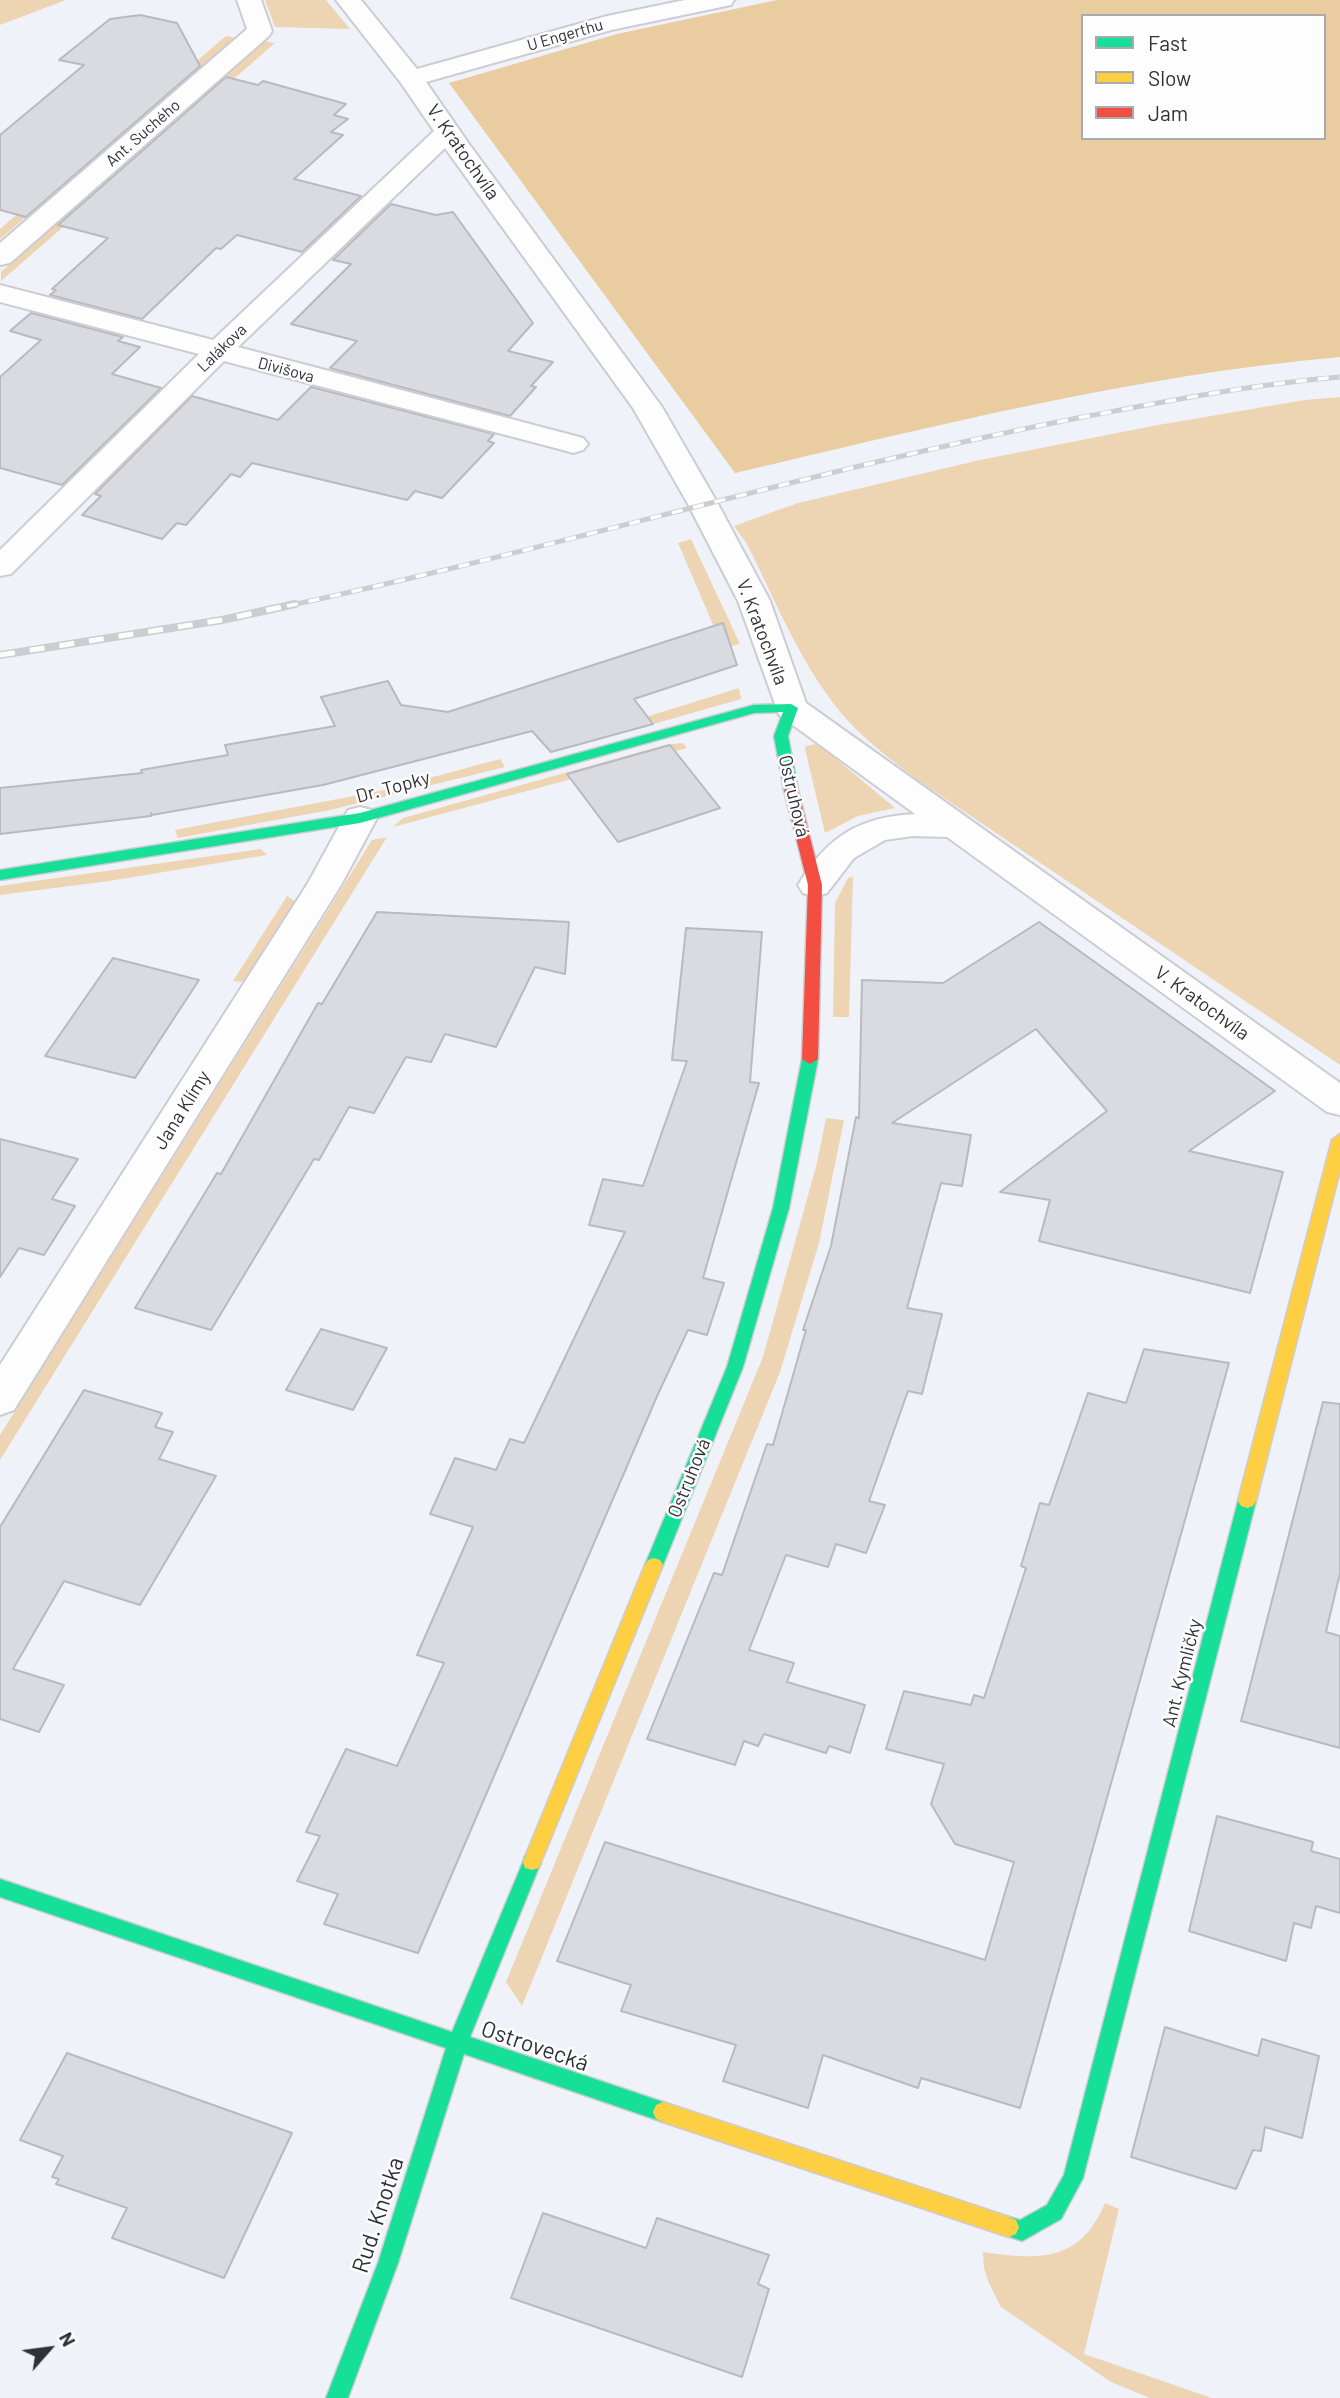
<!DOCTYPE html>
<html>
<head>
<meta charset="utf-8">
<style>
  body { margin:0 }
  #map { position:relative; width:1340px; height:2398px; overflow:hidden; background:#f0f2fa; font-family:Barlow,sans-serif }
  canvas { display:block }
  .legend { position:absolute; left:1081px; top:14px; width:245px; height:126px; box-sizing:border-box; background:#fdfdfd; border:2px solid #ababad; margin:0; padding:9px 12px; list-style:none; font-size:21px; color:#303136 }
  .legend li { display:flex; align-items:center; gap:14px; height:35px }
  .legend b { width:35px; border:2px solid #ababad }
  .north { position:absolute; left:14px; top:2314px; width:70px; height:70px; -webkit-text-stroke:5px #fdfdfd; paint-order:stroke; rotate:62deg; font-size:19px; font-weight:700; line-height:28px; text-align:center; color:#303136 }
  .north::after { content:''; display:block; margin:auto; width:24px; height:32px; background:#303136; clip-path:polygon(50% 0,100% 100%,50% 72%,0 100%) }
</style>
</head>
<body>
<div id="map">
<canvas width="1340" height="2398"></canvas>
<ul class="legend">
<li><b style="height:9px;background:#16e098"></b>Fast</li>
<li><b style="height:9px;background:#ffcf43"></b>Slow</li>
<li><b style="height:9px;background:#f24e42"></b>Jam</li>
</ul>
<div class="north">N</div>
</div>
<script>
const context = document.querySelector('canvas').getContext('2d');
context.lineJoin = 'round';
function fillPath(path, color) { context.fillStyle = color; context.fill(path, 'evenodd'); }
function strokePath(path, color, width, dash) { context.strokeStyle = color; context.lineWidth = width; context.lineCap = dash ? 'butt' : 'round'; context.setLineDash(dash || []); context.stroke(path); }
function label(font, color, halo, rows, align = 'center') {
  context.font = font + ' Barlow,sans-serif'; context.lineWidth = 5; context.setLineDash([]); context.textBaseline = 'middle'; context.strokeStyle = halo; context.fillStyle = color; for (const [text, x, y, turn = 0] of rows) {
    context.save(); context.translate(x, y); context.rotate((+turn || 0) * Math.PI / 180); context.textAlign = isNaN(turn) ? turn : align; if (halo) context.strokeText(text, 0, 0); context.fillText(text, 0, 0); context.restore();
  }
}
const green = new Path2D(`
  M0,0h66l-66,25z
  M265,0h61l24,29 -75,-2z
  M226,36l10,2 -236,201v-10z
  M265,41l10,2 -274,238v-9z
  M1340,397v668l-424,-286c-23,-18 -46,-35 -66,-56 -46,-50 -73,-119 -103,-179l-13,-18 64,-23 182,-43 178,-35 147,-25z
  M691,539l49,105 -17,4 -45,-105z
  M739,688l2,11 -168,48 -4,-6z
  M683,743l4,5 -294,79 10,-9 262,-73z
  M816,744l6,3 73,61 -37,8 -33,17 -20,-84 1,-3z
  M500,759l5,8 -175,43 -152,28 -3,-8 210,-40z
  M387,837l-387,623v-25l372,-595z
  M261,849l6,6 -158,26 -109,14v-9z
  M853,877l-4,140h-16l2,-114 13,-25z
  M287,896l9,6 -52,80 -11,-1z
  M826,1118l18,2 -25,123 -39,129 -258,634 -16,-24 257,-625 54,-194z
  M1105,2203l14,6 -35,145 128,44h-62l-39,-16 -110,-75 -12,-24 -5,-15 -1,-16c55,8 97,11 122,-49z`);
const forest = new Path2D(`
  M777,0h563v357c-204,18 -405,69 -605,116l-286,-390 168,-49zM1083,16h241v122h-241z`);
const building = new Path2D(`
  M140,15l37,8 23,43 -174,151 -26,-7v-75l84,-70 -25,-5 51,-41z
  M226,77l32,8 5,-4 83,23 -12,11 14,4 -17,13 12,3 -49,44 67,17 -59,56 -65,-17 -16,14 -5,-1 -74,71 -92,-24 6,-5 -4,-1 56,-51 -50,-13z
  M391,204l45,11 17,-3 80,111 -25,28 45,11 -22,24 5,1 -26,29 -180,-48 27,-27 -66,-17 60,-60 -18,-4z
  M31,313l92,24 -5,4 22,6 -28,27 49,14 -99,97 -62,-17v-91l41,-37 -31,-9z
  M311,387l183,47 -6,7 6,2 -52,55 -27,-7 -8,9 -155,-37 -12,14 -9,-3 -45,51 -9,-2 -15,16 -80,-24 19,-19 -6,-2 97,-98 86,24z
  M723,623l14,42 -103,34 19,25 -102,28 -19,-21 -209,54 -171,30 -1,-2v3l-151,18v-46l142,-15 -1,-3 87,-15 -3,-10 110,-19 -14,-29 67,-16 13,24 47,7z
  M670,745l50,63 -102,34 -51,-68z
  M377,912l192,10 -4,52 -30,-7 -39,80 -51,-13 -14,28 -25,-5 -32,56 -25,-6 -30,53 -5,-1 -103,171 -76,-22 82,-135 4,1 97,-171 4,1z
  M1039,922l236,169 -86,60 94,21 -33,121 -211,-52 11,-41 -50,-8 107,-81 -71,-82 -144,94 79,12 -9,51 -21,-3 -34,125 35,6 -20,80 -14,-3 -39,110 16,4 -19,48 -30,-9 -8,23 -42,-12 -37,95 45,13 -7,19 78,23 -15,48 -21,-7 -3,7 -62,-19 -6,12 -14,-5 -9,24 -88,-26 67,-166 8,2 45,-131 6,1 33,-115h-3l28,-84 25,-129 3,1 3,-138 81,3z
  M686,928l76,4 -12,150 9,1 -56,195 21,5 -17,52 -19,-5 -30,64 -240,559 -94,-29 14,-30 -41,-13 23,-45 -14,-4 40,-83 51,17 47,-103 -27,-8 56,-128 -43,-13 25,-56 41,12 14,-31 14,4 101,-211 -36,-7 14,-46 40,7 44,-125 -15,-1z
  M113,958l86,22 -64,98 -90,-22z
  M0,1139l78,20 -26,40 23,7 -31,49 -25,-7 -19,29z
  M321,1329l66,19 -34,62 -67,-20z
  M1144,1349l85,14 -209,745 -99,-30 -3,10 -95,-33 -15,53 -85,-27 13,-36 -115,-34 10,-26 -74,-24 48,-119 380,118 29,-98 -59,-18 -24,-40 13,-40 -58,-15 18,-58 67,14 3,-10 10,3 42,-130 -5,-2 19,-63 9,2 39,-112 38,10z
  M84,1390l78,23 -7,14 18,5 -14,27 57,17 -76,129 -76,-24 -51,88 51,16 -25,47 -39,-13v-192z
  M1323,1402l17,2v169l-14,59 14,4v112l-99,-27z
  M1217,1816l96,26 -2,9 29,8v54l-24,-7 -5,22 -17,-5 -8,38 -97,-30z
  M1165,2027l93,29 4,-17 57,17 -17,82 -37,-11 -4,24 -8,-1 -17,39 -105,-32z
  M67,2053l225,80 -68,145 -112,-40 15,-30 -71,-24 3,-5 -7,-2 11,-21 -43,-16z
  M543,2213l103,35 11,-30 112,37 -11,29 11,5 -27,88 -231,-79z`);
const street = new Path2D(`
  M237,0h24l11,31 -3,5 -259,227 -10,2v-22l247,-214z
  M336,0h25l56,69 190,-53 78,-16h49l-3,5 -120,25 -185,52 43,62 193,263 56,97 52,97 36,102 534,380v32l-13,-3 -380,-275 -34,-1 -28,4 -31,18 -27,35 -12,4 -12,-4 -5,-8c29,-48 60,-68 117,-71l-136,-99 -41,-114 -50,-97 -55,-96 -188,-260 -207,199 345,91 5,6 -5,6 -10,3 -10,-3 -339,-89 -213,213 -11,2v-26l199,-196 -199,-52v-17l213,55 221,-209 -33,-48z
  M360,807l12,3 5,8 -36,67 -327,525 -14,5v-50l308,-482 40,-73z`);
const fast = new Path2D(`
  M791,704l7,4 -10,28 10,54 -7,4 -7,-4 -10,-54 9,-24 -29,1 -394,110 -360,57v-10l360,-57 394,-108z
  M810,1054l8,5 -29,149 -46,159 -80,198 -3,5 -6,2 -6,-2 -3,-5 82,-198 46,-159 29,-149z
  M1247,1494l6,2 3,5 -173,677 -22,41 -39,22 -20,-7 -3,-7 3,-7 7,-3 11,3 27,-15 17,-30 174,-674 3,-5z
  M532,1854l7,2 2,6 -71,175 193,65 7,3 3,7 -3,7 -7,3 -199,-68 -66,209 -50,135h-22l52,-135 68,-215 -446,-151v-18l452,153 71,-170 2,-6z`);
const slow = new Path2D(`
  M1340,1134v36l-84,331 -3,5 -6,2 -6,-2 -3,-5 94,-361z
  M654,1558l6,2 3,5 -122,297 -2,6 -7,2 -7,-2 -2,-6 122,-297 3,-5z
  M663,2102l346,115 7,3 3,7 -3,7 -7,3 -346,-115 -7,-3 -3,-7 3,-7z`);
const jam = new Path2D(`
  M791,786l7,4 24,95 -4,174 -8,5 -8,-5 6,-174 -24,-95z`);
const railFar1 = new Path2D(`
  M287,606c267,-57 528,-137 796,-189 85,-16 171,-33 257,-40`);
const rail = new Path2D(`
  M0,655l222,-35 73,-16`);
const farStreetnames = [
  ["U Engerthu",565,35,-16],
  ["Ant. Suchého",143,133,-41],
  ["Lalákova",222,348,-44],
  ["Divišova",286,370,15]
];
const streetNames = [
  ["V. Kratochvíla",463,152,55],
  ["V. Kratochvíla",762,632,69],
  ["Dr. Topky",393,787,-15],
  ["Ostruhová",794,796,77],
  ["V. Kratochvíla",1202,1003,36],
  ["Jana Klímy",182,1110,-58],
  ["Ostruhová",689,1478,-68],
  ["Ant. Kymličky",1182,1673,-76]
];
const nearStreetnames = [
  ["Ostrovecká",535,2046,19],
  ["Rud. Knotka",378,2215,-72]
];
fillPath(green, '#edd4b2');
fillPath(forest, '#e9cca0');
fillPath(building, '#d9dbe1');
strokePath(building, '#b8bac0', 2);
strokePath(street, '#cccdd4', 4);
strokePath(fast, '#cccdd4', 3);
strokePath(slow, '#cccdd4', 3);
strokePath(jam, '#cccdd4', 3);
fillPath(street, '#fdfdfe');
fillPath(fast, '#16e098');
fillPath(slow, '#ffcf43');
fillPath(jam, '#f24e42');
strokePath(railFar1, '#cccdd0', 5);
strokePath(rail, '#cccdd0', 8);
strokePath(railFar1, '#fdfdfd', 3.5, [11]);
strokePath(rail, '#fdfdfd', 5, [15]);
label('16px', '#303136', '#fdfdfd', farStreetnames);
label('19px', '#303136', '#fdfdfd', streetNames);
label('23px', '#303136', '#fdfdfd', nearStreetnames);
</script>
</body>
</html>
